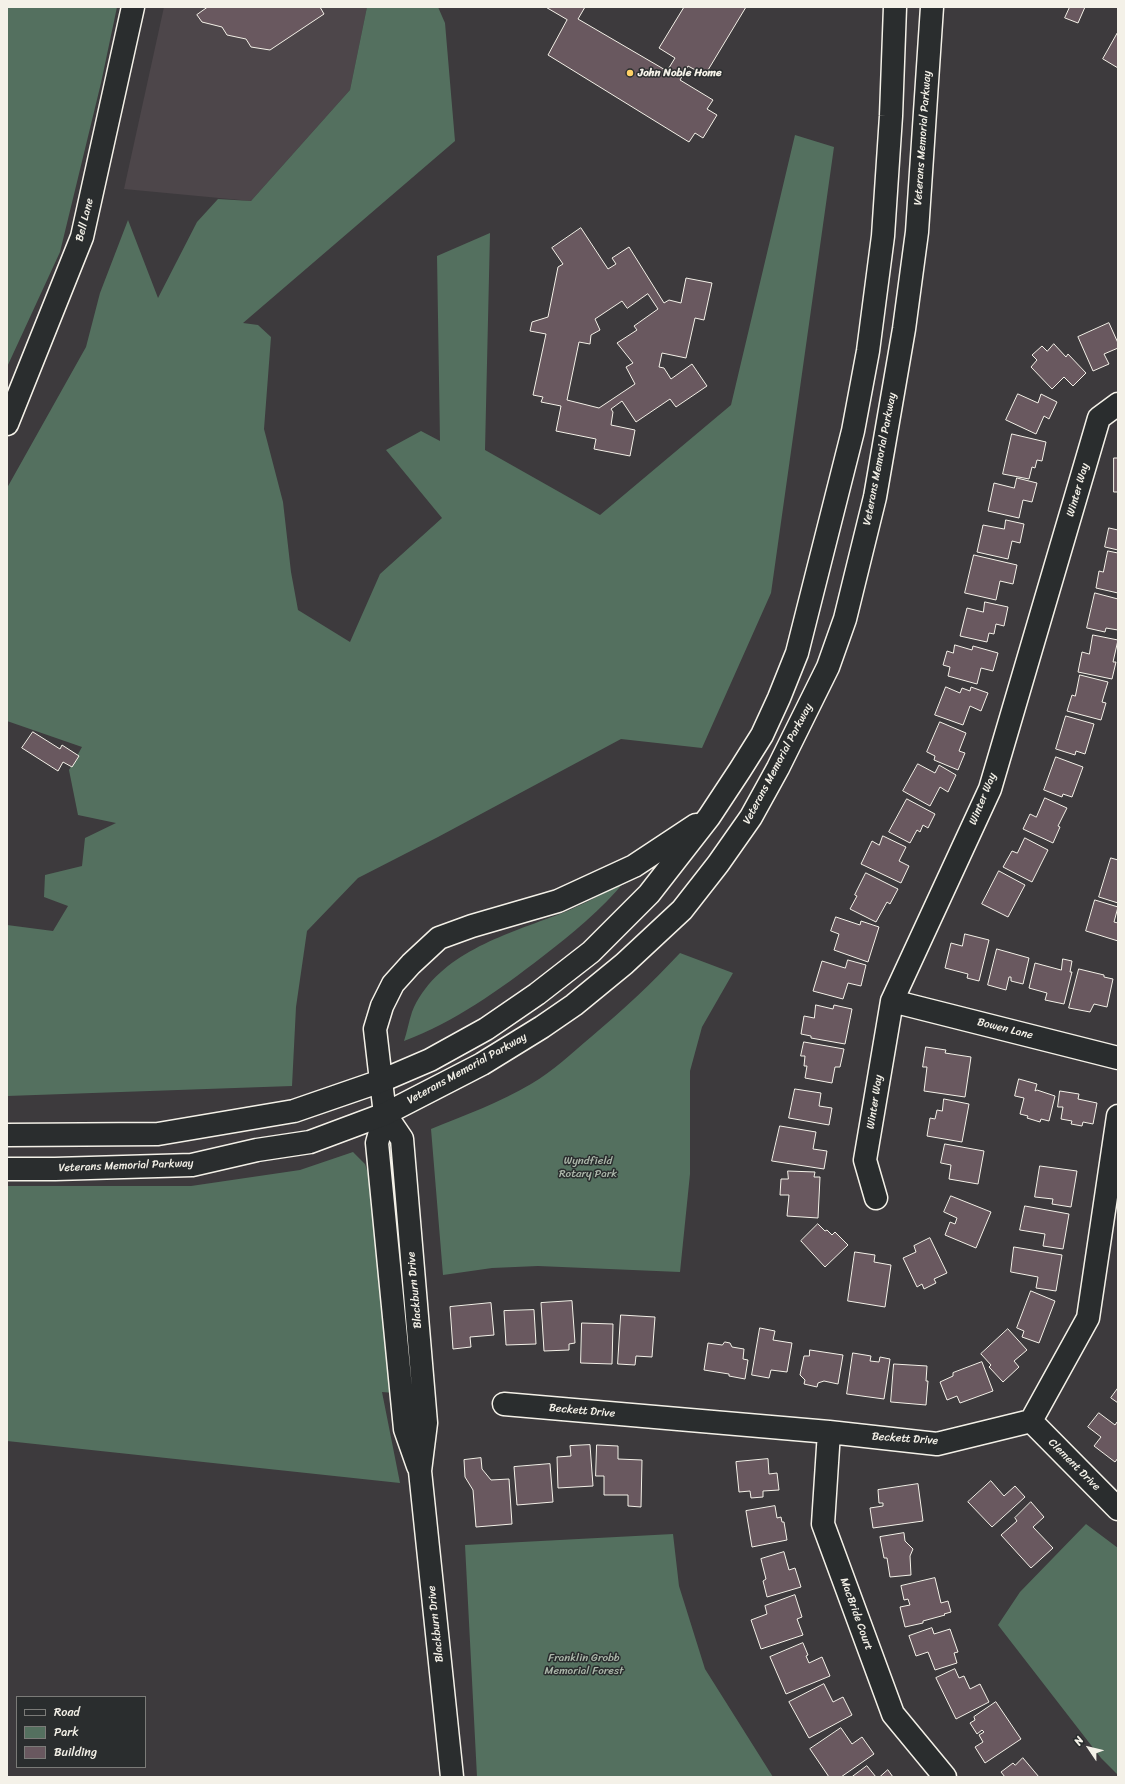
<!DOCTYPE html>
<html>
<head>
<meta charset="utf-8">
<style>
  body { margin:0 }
  #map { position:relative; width:1125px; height:1784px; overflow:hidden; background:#3d3a3d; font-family:Sriracha,sans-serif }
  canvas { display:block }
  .frame { position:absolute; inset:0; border:8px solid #f4f1e8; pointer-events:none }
  .legend { position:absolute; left:16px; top:1696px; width:130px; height:72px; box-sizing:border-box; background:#2a2d2e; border:1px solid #7b7b78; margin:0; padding:5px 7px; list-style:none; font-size:12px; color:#f4f1e8 }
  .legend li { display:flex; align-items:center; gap:8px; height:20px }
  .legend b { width:20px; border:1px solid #7b7b78 }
  .north { position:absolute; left:1069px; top:1728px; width:40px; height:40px; -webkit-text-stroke:3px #2a2d2e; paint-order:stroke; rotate:305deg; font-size:11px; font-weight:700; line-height:16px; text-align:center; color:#f4f1e8 }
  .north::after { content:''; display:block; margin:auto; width:14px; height:18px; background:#f4f1e8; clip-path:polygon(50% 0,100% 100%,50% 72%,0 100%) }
</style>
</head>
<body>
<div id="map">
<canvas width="1125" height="1784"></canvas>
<div class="frame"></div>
<ul class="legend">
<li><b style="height:5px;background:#2a2d2e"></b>Road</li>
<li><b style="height:11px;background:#54705f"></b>Park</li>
<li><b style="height:11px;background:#69585f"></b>Building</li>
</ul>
<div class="north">N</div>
</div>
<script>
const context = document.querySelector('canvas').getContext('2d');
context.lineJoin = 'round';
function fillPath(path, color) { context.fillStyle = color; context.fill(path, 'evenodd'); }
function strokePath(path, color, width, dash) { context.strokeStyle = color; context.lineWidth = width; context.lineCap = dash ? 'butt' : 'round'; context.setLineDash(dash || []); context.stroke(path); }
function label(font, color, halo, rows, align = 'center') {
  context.font = font + ' Sriracha,sans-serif'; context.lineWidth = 3; context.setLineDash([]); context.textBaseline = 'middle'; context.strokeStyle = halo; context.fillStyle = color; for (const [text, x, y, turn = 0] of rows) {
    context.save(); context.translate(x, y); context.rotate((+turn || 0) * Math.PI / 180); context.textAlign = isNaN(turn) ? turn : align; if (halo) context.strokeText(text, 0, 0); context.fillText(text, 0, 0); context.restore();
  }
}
const built = new Path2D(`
  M164,7h203l-17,83 -99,111 -127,-12z`);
const green = new Path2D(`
  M7,7h110l-16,76 -41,169 -53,115z
  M367,7h71l7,16 10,118 -212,182 15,2 13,12 -7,92 19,73 8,70 7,38 52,32 30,-68 62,-56 -56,-68 35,-19 19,10 -3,-185 53,-23 -5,217 115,65 131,-110 64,-270 39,12 -63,446 -69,155 -81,-9 -183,98 -80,41 -51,53 -11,76 -4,79 -285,10v-171l46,6 15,-25 -24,-9 1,-22 37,-9 3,-28 31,-15 -38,-8 -9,-45 13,-23 -75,-26v-233l79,-141 14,-54 28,-73 30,78 39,-76 21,-23 33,2 99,-111z
  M625,881c-24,29 -53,53 -83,76 -43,33 -87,65 -138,84 3,-9 5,-20 8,-29 23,-55 86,-75 137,-94 26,-9 52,-23 76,-37z
  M680,953l53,20 -31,54 -12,44v103l-10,98 -142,-6 -46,2 -49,7 -12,-146c32,-13 70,-27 100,-45 22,-13 41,-31 60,-47 32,-27 61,-54 89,-84z
  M353,1152l12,12 6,18 24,211 -13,-1 18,91 -393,-42v-255h184l109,-16z
  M1086,1524l32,24v227l-17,-17 -103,-133 22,-33z
  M673,1534l6,52 26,83 68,108h-296l-12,-232z`);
const building = new Path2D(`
  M208,7h112l4,7 -54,36 -19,-3 -5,-8 -19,-4 -5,-8 -20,-5 -5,-7z
  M546,7h39l-7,12 89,52 8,-13 -16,-10 25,-41h62l-41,68 -17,-9 -8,14 33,20 -6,9 10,6 -14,23 -8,-5 -6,9 -141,-87 19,-35z
  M1070,7h15l-7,16 -13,-5z
  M1118,32v36l-15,-9z
  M581,228l27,41 8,-5 -4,-6 17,-11 35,56 5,-3 12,3 5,-25 26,5 -8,37 -9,-2 -9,40 -24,-5 -3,14 5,1 7,11 21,-15 15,22 -31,21 -6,-8 -34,23 -14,-21 -11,8 2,3 -2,13 24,5 -5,26 -36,-7 2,-10 -40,-8 5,-25 -20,-4 2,-5 -10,-2 13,-61 -16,-3 2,-9 16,-5 10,-50 5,-3 -11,-16zM648,294l10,15 -24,17 3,4 -20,13 16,20 -7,4 9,17 -36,24 -32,-8 12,-58 11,2 1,-9 9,-5 -5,-11 27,-18 5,7z
  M1109,323l9,20v5l-14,6 5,10 -16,7 -15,-34z
  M1054,344l12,13 2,-3 18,19 -13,13 -9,-9 -12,12 -21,-22 6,-7 -5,-5 10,-9 5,5z
  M1018,394l20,9 3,-9 16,8 -8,17 -5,-3 -8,18 -30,-14z
  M1012,434l34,8 -4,19 -5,-1 -2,8 -3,-1 -3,12 -26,-5z
  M1114,458h4v34h-4z
  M1017,478l20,5 -5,19 -9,-2 -4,18 -31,-7 6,-28 20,5z
  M1006,520l18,4 -4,19 -8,-2 -4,18 -31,-7 6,-27 21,4z
  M1109,528l9,2v20l-13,-3z
  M1108,551l10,2v40l-22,-5 3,-17 4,1z
  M974,555l43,10 -4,19 -13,-3 -4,19 -31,-7z
  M1095,593l23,6v31l-12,-2 -1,4 -18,-4z
  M985,602l23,5 -4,19 -8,-2 -2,10 -5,-1 -2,9 -27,-6 7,-28 16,4z
  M1093,635l25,5 -5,22h3l-4,17 -34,-7 4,-20 7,2z
  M955,645l17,5 1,-4 25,7 -5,18 -12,-3 -4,16 -29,-8 2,-9 -7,-2 4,-14 6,2z
  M1080,675l28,7 -6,20 4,1 -5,17 -34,-9 5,-16 3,1z
  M946,687l14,6 2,-5 8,3 1,-4 17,6 -7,18 -11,-5 -7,19 -28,-10z
  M1066,716l28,8 -9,30 -9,-3 -1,4 -19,-6z
  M940,722l26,11 -7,18 6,2 -7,17 -24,-10 1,-4 -8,-4z
  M33,732l27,17 2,-4 17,11 -7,11 -9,-5 -5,9 -36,-23z
  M1056,757l27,10 -11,30 -9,-3 -1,3 -18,-7z
  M918,764l17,9 4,-8 17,10 -8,17 -8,-5 -10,19 -27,-15z
  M1045,798l22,10 -9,18 2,1 -7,16 -30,-14 7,-15 6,3z
  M907,799l28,15 -7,14 -5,-3 -3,7 -3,-2 -7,13 -21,-11z
  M883,836l23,11 -7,14 10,5 -8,17 -40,-19 11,-23 7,4z
  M1025,838l23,12 -16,32 -29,-15 9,-16 5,2z
  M1111,858l7,2v43l-19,-6z
  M999,871l26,14 -17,32 -26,-13z
  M866,873l32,16 -8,15 -3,-2 -11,20 -26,-13 7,-13 -2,-1z
  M1095,900l23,7 -4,15 4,1v18l-32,-10z
  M836,917l24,8 1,-4 18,6 -11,35 -34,-12 5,-16 -8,-3z
  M965,934l24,6 -10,41 -12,-3 1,-4 -23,-6 6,-25 11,3z
  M997,949l32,9 -6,26 -12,-3v-4h-2l-3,13 -18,-5z
  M1063,959l9,2 -2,11h2l-8,32 -19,-4 2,-7 -18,-5 6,-25 26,7z
  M848,960l18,5 -5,21 -13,-3 -5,16 -30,-8 9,-30 23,7z
  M1079,969l25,6v2l9,2 -6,28 -13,-3 -4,8 -21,-4z
  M816,1005l17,4 1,-4 18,4 -7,35 -34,-6v-2l-10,-2 3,-18 10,2z
  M804,1042l40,7 -4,18h-5l-3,16 -27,-5 2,-12h-3l1,-10h-4z
  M926,1047l20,3 -1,3 26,4 -6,40 -41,-6 3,-24h-4z
  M1019,1079l18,5 -2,7 2,-1 18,6 -6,25 -8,-2 -1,3 -13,-4 1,-2 -8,-2 4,-16 -9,-2z
  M795,1089l26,4 -2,13 13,2 -3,17 -40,-7z
  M1060,1091l19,3 -1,5 19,4 -4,21 -10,-2 -1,4 -11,-2 1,-3 -11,-2 2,-12h-5z
  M944,1099l25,5 -7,38 -35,-6 3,-18 5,1 2,-9 5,1z
  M780,1126l36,6 -3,17 14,2 -3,18 -52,-8z
  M945,1144l39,7 -6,33 -29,-5 2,-14 -10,-2z
  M1040,1166l37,5 -6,36 -19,-3 1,-5 -18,-2z
  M788,1171l27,1 -1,5h6l-2,41 -31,-2 2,-21h-9l1,-16h7z
  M951,1196l40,16 -15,36 -31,-13 5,-13 5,2 2,-6 -13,-6z
  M1025,1206l44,8 -6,35 -20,-3 2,-12 -25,-4z
  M818,1224l7,7 2,-1 5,5 3,-3 13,13 -23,22 -24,-26z
  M930,1238l17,35 -13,6 2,4 -12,6 -2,-5 -5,3 -14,-29 13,-6 -2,-6z
  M1014,1247l48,8 -6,36 -20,-3 2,-11 -27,-5z
  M855,1252l20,3 -1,7 17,3 -6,42 -37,-6z
  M1031,1291l24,10 -16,42 -17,-6 2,-6 -7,-3z
  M572,1301l3,42 -6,1v6l-25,1 -3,-48z
  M491,1303l3,32 -24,2 1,10 -18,2 -3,-42z
  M534,1310l2,34 -30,1 -2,-34z
  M621,1315l34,2 -3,40 -16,-1 -1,9 -17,-1z
  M582,1323l31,1 -1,40 -31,-1z
  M760,1328l15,3 -2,9 19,3 -5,29 -16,-2 -2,8 -17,-3z
  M1008,1329l19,21 -13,11 5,6 -16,15 -14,-15 2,-2 -10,-11z
  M725,1342l5,1 2,4 12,2 -1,10 5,1 -3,19 -16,-3v-2l-25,-4 4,-27 14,2z
  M810,1350l33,5 -5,29 -14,-3 -6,2 -1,4 -13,-3 1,-4 -5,-5 4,-19h5z
  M853,1353l18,3 -1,5 9,1 1,-5 10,2 -6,40 -37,-5z
  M982,1362l11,29 -33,12 -3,-7 -10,4 -7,-18 13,-6v-3z
  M894,1364l33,2 -1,15h2l-2,24 -35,-3z
  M1118,1388v15l-7,-5z
  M1099,1413l16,12 2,-3 1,1v35l-3,4 -21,-16 7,-9 -13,-10z
  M590,1445l3,41 -35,2 -1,-31 14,-1 -1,-10z
  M597,1445l21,1v13l24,1 -1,47 -13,-1v-11h-24v-19h-8z
  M481,1458l1,11 9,11 18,-1 3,45 -36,3 -3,-37 -8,-13 -1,-17z
  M768,1459l1,15 8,-1 2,17 -16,1v6l-12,1 -1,-7 -11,1 -3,-30z
  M550,1464l3,38 -36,3 -3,-38z
  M991,1481l13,15 11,-10 10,11 -33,30 -24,-25z
  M918,1484l5,37 -50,7 -3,-20 13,-2v-3h-4l-1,-13z
  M1031,1502l13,15 -11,10 20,21 -22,20 -30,-33 16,-14 -2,-3z
  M775,1506l2,12 4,-1 1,5h2l3,18 -35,7 -6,-36z
  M904,1533l1,8 8,8 -3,7 1,19 -21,2 -3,-19h-3l-4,-21z
  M784,1552l5,18 6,-2 6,19 -34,10 -4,-16 3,-2 -5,-20z
  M935,1578l6,25 7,-2 3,11 -7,2 1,1 -22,6v2l-18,4 -5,-20 10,-2 -2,-6 -4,1 -3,-14z
  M795,1595l7,22 -5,2 6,16 -42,14 -10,-29 16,-6 -2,-8z
  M932,1628l2,6 16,-5 8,23 -4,1 3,10 -22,7 -7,-18 -12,4 -7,-20z
  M803,1643l5,12 -2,1 3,7 13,-6 8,19 -44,18 -16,-37z
  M955,1669l4,9 5,-2 6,13 10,-5 9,18 -33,17 -20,-41z
  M824,1684l9,18 10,-5 9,18 -43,23 -20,-36z
  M996,1702l25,37 -36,24 -10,-16 8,-5 -4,-7 5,-3 -2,-2 -5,4 -7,-11 5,-3 -1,-3z
  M841,1728l11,16 10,-7 12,17 -33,23h-12l-19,-28z
  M1023,1758l16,19h-34l-4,-5 12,-9 2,2z
  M867,1766l9,11h-24z
  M888,1770l5,7h-13z`);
const minor = new Path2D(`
  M7,424l75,-187 51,-230
  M892,1001l226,57
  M381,1081l4,33 -8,29 28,286 13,37
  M385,1114l17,25 24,284 -6,48 32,306
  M876,1198l-11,-38 27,-159 98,-212 109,-371 19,-14
  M504,1404l325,28 108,12 94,-23 57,-103 30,-202
  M1031,1421l87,88
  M829,1432l-6,92 70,190 52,63`);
const major = new Path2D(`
  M381,1081l-6,-52 7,-23 11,-22 18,-20 28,-26 33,-12 86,-25 76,-35 62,-41
  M7,1135l151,-1 136,-23 87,-30 49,-21 56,-31 51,-35 54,-42 58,-58 60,-77 31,-47 22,-35 17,-37 18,-45 56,-222 15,-80 15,-115 8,-120 4,-109
  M7,1169h48l137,-4 65,-15 53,-8 75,-28 97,-50 60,-37 32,-22 50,-41 58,-54 36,-46 33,-47 27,-49 50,-101 17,-48 30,-122 29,-168 13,-97 15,-225`);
const markers = [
  [630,73,4,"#ffd166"]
];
const poiNames = [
  ["John Noble Home",638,73]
];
const streetNames = [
  ["Veterans Memorial Parkway",923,138,-86],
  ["Bell Lane",85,220,-76],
  ["Veterans Memorial Parkway",880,459,-79],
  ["Winter Way",1078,490,-74],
  ["Veterans Memorial Parkway",778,764,-62],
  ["Winter Way",983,799,-68],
  ["Bowen Lane",1005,1029,14],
  ["Veterans Memorial Parkway",467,1069,-29],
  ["Winter Way",875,1102,-81],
  ["Veterans Memorial Parkway",126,1166,-2],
  ["Blackburn Drive",415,1290,-95],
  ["Beckett Drive",582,1411,5],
  ["Beckett Drive",905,1439,4],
  ["Clement Drive",1074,1465,45],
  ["MacBride Court",856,1614,70],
  ["Blackburn Drive",436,1624,-96]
];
const parkNames = [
  ["Wyndfield",588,1161],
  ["Rotary Park",588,1174],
  ["Franklin Grobb",584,1658],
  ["Memorial Forest",584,1671]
];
fillPath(built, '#4d464a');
fillPath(green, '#54705f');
fillPath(building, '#69585f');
strokePath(building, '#f4f1e8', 1);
strokePath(minor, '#f4f1e8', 25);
strokePath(major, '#f4f1e8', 25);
strokePath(minor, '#2a2d2e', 22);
strokePath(major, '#2a2d2e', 22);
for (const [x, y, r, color] of markers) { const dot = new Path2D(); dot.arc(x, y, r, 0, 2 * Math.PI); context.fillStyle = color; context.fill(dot); strokePath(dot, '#2a2d2e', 1.5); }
label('bold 11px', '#f4f1e8', '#2a2d2e', poiNames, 'left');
label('11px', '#f4f1e8', '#2a2d2e', streetNames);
label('11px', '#acb7aa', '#2a2d2e', parkNames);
</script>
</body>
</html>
